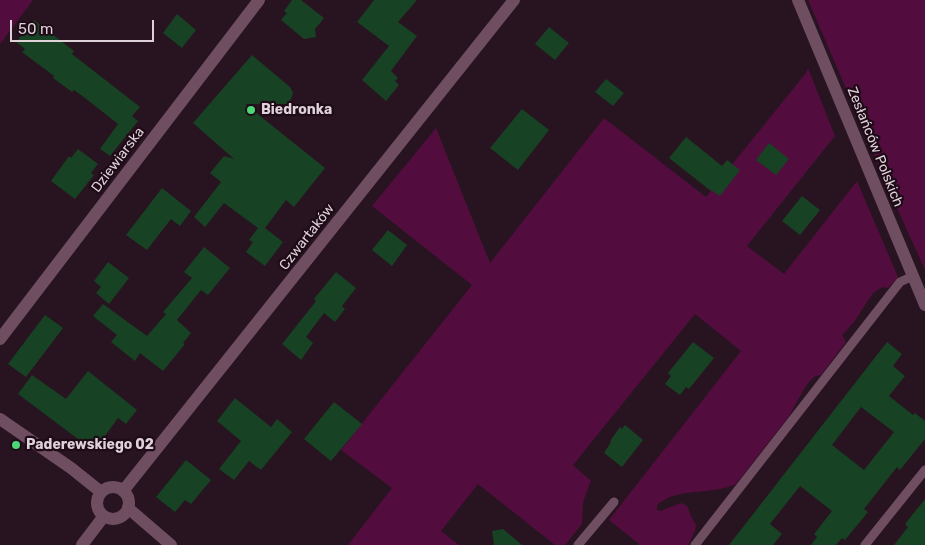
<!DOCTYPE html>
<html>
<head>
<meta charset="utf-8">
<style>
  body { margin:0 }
  #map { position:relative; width:925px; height:545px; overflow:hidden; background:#271420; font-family:Rubik,sans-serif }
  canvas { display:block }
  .scale { position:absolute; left:10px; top:20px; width:144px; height:22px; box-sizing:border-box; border:2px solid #ded1d8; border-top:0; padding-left:6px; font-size:15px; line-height:18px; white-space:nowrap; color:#ded1d8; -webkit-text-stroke:4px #1e0b17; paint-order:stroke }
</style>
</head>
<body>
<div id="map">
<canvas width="925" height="545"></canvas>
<div class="scale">50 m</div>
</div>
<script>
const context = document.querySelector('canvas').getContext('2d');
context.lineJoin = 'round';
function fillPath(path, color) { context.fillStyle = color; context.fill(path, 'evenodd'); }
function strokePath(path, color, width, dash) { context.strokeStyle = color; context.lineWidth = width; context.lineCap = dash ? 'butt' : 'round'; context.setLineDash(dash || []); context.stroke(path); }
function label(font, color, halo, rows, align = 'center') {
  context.font = font + ' Rubik,sans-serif'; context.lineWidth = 4.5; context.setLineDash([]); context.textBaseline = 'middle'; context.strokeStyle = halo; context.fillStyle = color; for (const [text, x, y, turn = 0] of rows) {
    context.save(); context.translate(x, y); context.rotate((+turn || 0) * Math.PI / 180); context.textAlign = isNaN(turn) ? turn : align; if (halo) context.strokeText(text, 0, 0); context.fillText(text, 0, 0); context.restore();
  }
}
const green = new Path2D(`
  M0,0h33l-33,44z
  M808,0h117v270l-24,-53z
  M808,68l27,68 -88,110 37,28 73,-93 41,96 -10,11 -6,-1 -9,6 -19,29 -12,13 4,7 -25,33 -6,1 -8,8 -18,32 -53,68c-24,12 -58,2 -79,21v5l3,1 21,-8 6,3 5,12 4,7 -1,6 -7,14h-50l1,-1 -30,-24 132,-169 -46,-37 -122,151 18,16 -8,21 -1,22 -17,21h-10l-77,-61 -37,47 18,14h-111l44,-57 -51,-38 131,-165 -100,-79 64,-78 54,135 114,-145 102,79 99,-123z`);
const building = new Path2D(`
  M292,0h9l23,18 -9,11 1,8 -12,2 -23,-19 6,-7 -3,-2z
  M374,0h43l-19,22 19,14 -26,35 7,7 -3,3 4,4 -13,16 -24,-21 27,-34 -32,-24z
  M177,14l19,16 -14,18 -19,-15z
  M34,20l40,31 -2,3 68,53 -8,9 6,5 -28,35 -10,-7 18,-25 -33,-26 -11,-8 -2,2 -19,-14 1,-2 -32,-24 3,-3 -9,-7z
  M549,27l20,16 -14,17 -20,-16z
  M252,55l38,32 3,6 -3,9 -3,2h-42l80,64 -31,39 -8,-7 -21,28 18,14 -18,24 -19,-14 7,-10 -4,-2 9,-12 -34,-25 -19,24 -11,-10 27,-35 -11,-9 14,-17 10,3 -41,-36z
  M606,79l18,14 -11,13 -18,-14z
  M522,109l27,21 -31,40 -28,-22z
  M686,137l36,29 5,-6 13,10 -20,26 -9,-6v1l-42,-33z
  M769,143l20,16 -13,16 -20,-15z
  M78,149l20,15 -7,9 3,2 -19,24 -24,-18 18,-25 2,2z
  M162,188l29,23 -11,15 -9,-7 -24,31 -21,-15z
  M802,196l18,14 -20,25 -18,-14z
  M388,230l19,15 -15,21 -20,-16z
  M204,247l26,21 -22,27 -7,-5 -24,30 14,13 -8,10 2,1 -22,27 -23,-18 -5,8 -24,-19 6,-7 -24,-19 10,-12 44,32 19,-22 -3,-2 29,-34 -8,-6z
  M108,262l21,16 -20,26 -13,-11 5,-6 -7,-6z
  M336,272l20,16 -14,18 3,3 -10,13 -11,-9 -18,24 7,6 -12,17 -19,-16 31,-39 3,-4 -2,-2z
  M45,315l18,13 -37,49 -18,-13z
  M693,342l21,16 -25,31 -3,-2 -6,8 -15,-11 6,-8 -3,-3z
  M887,342l15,12 -9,12 12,10 -16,20 24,19 2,-2 10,8v18l-25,31 -3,-3 -33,42 4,3 -23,28 -3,-2 -6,7h-25l6,-8 -3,-3 18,-23 -32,-25 -30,38 12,10 -9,11h-44zM861,407l33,25 -30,38 -32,-25z
  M88,371l49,39 -11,14 -8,-6 -24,33 -76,-57 14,-19 34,24z
  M235,398l36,29 6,-8 15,13 -31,38 -12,-9 -15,19 -15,-11 22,-28 -24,-20z
  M334,402l28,22 -31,37 -27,-22z
  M625,425l18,15 -21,27 -18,-14 7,-11 -1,-1 10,-14 2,2z
  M186,460l25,20 -20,24 -6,-4 -10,12 -19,-15z
  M925,499v46h-31l14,-18 -3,-3z
  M503,529l19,16h-28l-2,-14z`);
const service = new Path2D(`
  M578,545l36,-43
  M695,545l205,-263 13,-6
  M865,545l60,-75`);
const minor = new Path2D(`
  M798,0l127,305
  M0,339l259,-339
  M128,508l43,37`);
const tertiary = new Path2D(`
  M0,419l71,49 30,24
  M97 503a16 16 0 1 1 32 0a16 16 0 1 1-32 0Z
  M123,491l391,-491
  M82,545l22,-29`);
const markers = [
  [251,110,5,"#4bd677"],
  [16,445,5,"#4bd677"]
];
const poiNames = [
  ["Biedronka",261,110],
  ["Paderewskiego 02",26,445]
];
const streetNames = [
  ["Zesłańców Polskich",875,147,68],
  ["Dziewiarska",118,160,-53],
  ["Czwartaków",307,237,-52]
];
fillPath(green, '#520d3e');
fillPath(building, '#174223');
strokePath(service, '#704e62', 9);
strokePath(minor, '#704e62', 12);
strokePath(tertiary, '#704e62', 12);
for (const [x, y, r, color] of markers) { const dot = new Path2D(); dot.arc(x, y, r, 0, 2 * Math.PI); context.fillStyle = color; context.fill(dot); strokePath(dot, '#1e0b17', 2); }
label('bold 14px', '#ded1d8', '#1e0b17', poiNames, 'left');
label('14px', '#ded1d8', '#1e0b17', streetNames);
</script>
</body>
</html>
